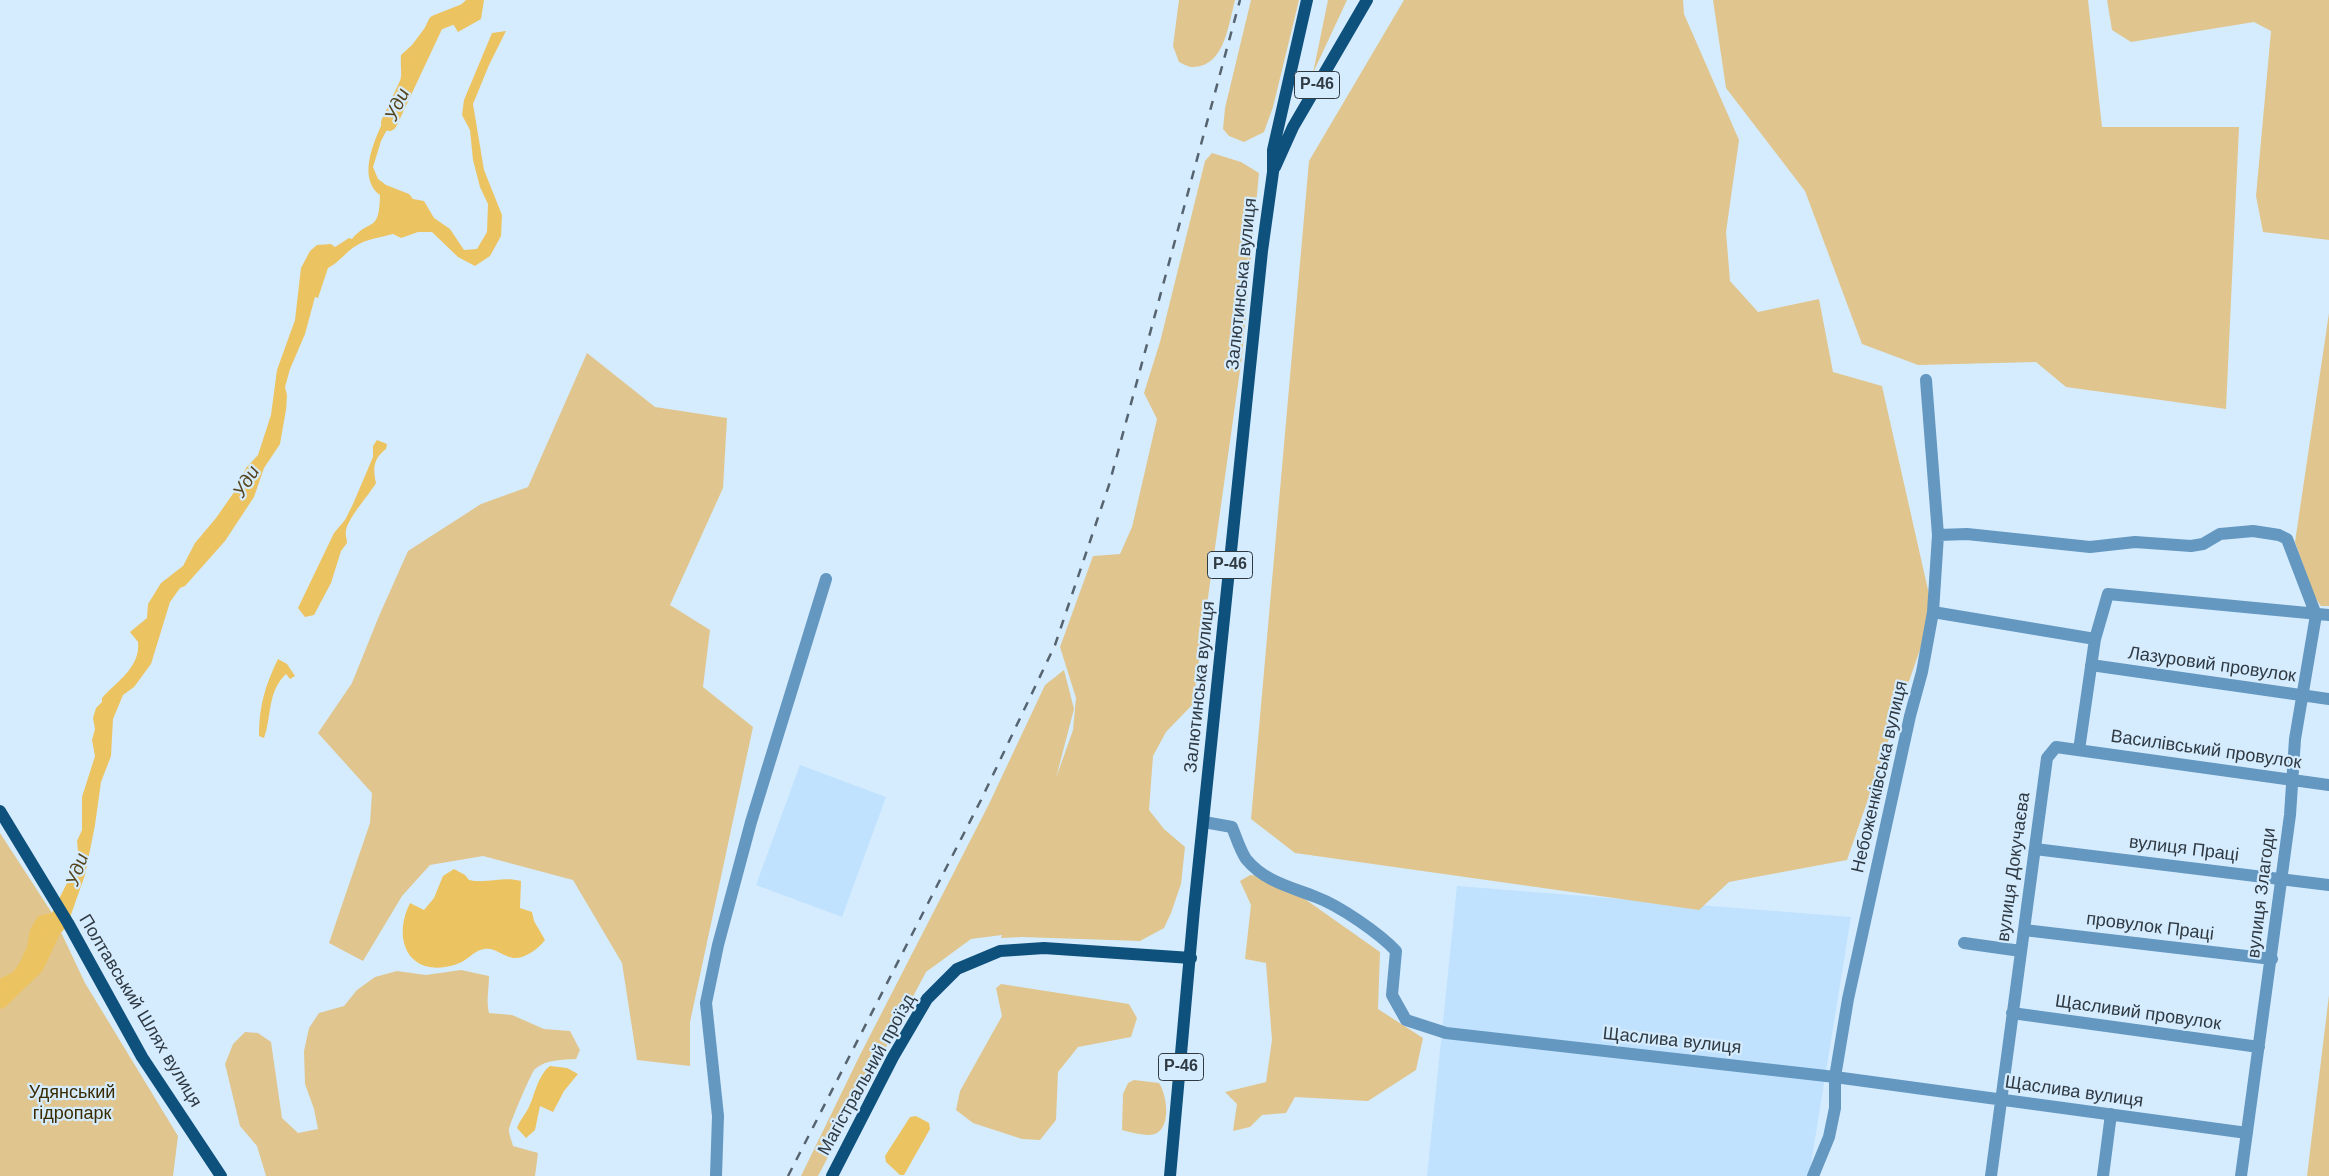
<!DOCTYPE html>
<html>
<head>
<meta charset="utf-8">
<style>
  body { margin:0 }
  canvas { display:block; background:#d5ebfe }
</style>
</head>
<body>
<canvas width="2329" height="1176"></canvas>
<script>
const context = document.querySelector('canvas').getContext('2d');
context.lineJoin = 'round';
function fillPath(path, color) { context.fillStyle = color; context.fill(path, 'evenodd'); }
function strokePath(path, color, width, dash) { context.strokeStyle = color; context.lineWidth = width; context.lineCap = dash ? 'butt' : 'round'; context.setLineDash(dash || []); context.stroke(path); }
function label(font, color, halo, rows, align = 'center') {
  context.font = font + ' Arial,sans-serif'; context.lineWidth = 4.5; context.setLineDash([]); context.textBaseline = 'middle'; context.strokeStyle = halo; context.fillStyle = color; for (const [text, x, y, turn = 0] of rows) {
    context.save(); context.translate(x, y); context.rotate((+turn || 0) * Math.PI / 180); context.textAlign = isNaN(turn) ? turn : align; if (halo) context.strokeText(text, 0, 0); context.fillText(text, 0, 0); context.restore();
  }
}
const built = new Path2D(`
  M800,765l86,32 -44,120 -86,-32z
  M1457,886l394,31 -42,259h-382z`);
const green = new Path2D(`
  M1179,0h56c-6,22 -10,66 -41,67 -4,1 -11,-3 -15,-5l-6,-16z
  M1251,0h48l-26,107 -9,25 -20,10 -15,-6 -6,-7 2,-21z
  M1328,0h19l-34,73z
  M1404,0h279l1,14 55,126 -13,92 4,49 28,31 61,-13 14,73 49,14 51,226 -86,248 -118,22 -30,28 -404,-57 -44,-34 58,-658z
  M1713,0h375l14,127h137l-13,282 -160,-22 -30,-25 -118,3 -56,-21 -57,-153 -79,-103z
  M2107,0h222v240l-66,-8 -7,-36 15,-165 -17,-9 -123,20 -19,-12z
  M1212,153l29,9 18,11 -17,183 -49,348 -27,28 -13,24 -4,54 15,19 21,18 -4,37 -10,29 -7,15 -24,13 -118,-4 -21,1 1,-3 -31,4 -45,33 -108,204h-17l59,-121 129,-251 56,-119 19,-15 10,39 -18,69 17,-48 3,-32 -16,-51 33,-91 27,-2 12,-27 25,-108 -13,-26 16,-51 45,-181z
  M2329,313v293h-8l-7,-10 -19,-54z
  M587,353l68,54 72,11 -4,70 -53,117 40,25 -7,57 50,40 -63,295v44l-53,-6 -15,-97 -49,-83 -90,-24 -53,9 -28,31 -39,65 -34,-18 41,-120 2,-30 -54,-60 34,-50 27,-67 29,-65 73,-47 47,-17z
  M0,833l52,80 33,70 93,153 -5,40h-173z
  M1250,875l25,3 105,74 -2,57 45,29 -7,32 -48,31 -73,-4 -9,16 -24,2 -12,12 -17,4 4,-27 -12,-12 41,-10 6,-42 -6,-77 -21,-4 6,-54 -11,-24z
  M461,970l28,6c0,13 -3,25 0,37l23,2 32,14 26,2 10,19 -4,9c-14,1 -29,0 -41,10 -3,2 -26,56 -26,61 0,5 3,11 4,16l25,7 -3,23h-269l-9,-30 -17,-20 -15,-62 8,-20 12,-12 13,1 13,9 11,76 16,15 20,-4 -4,-20 -9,-25 -1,-33 5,-23 10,-15 25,-7 13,-16 18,-13 22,-6 29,4z
  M1001,984l128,20 8,14 -6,19 -53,10 -20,25 -2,48 -16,20 -18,-1 -49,-16 -17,-13 4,-19 42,-75 -6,-28z
  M2329,995v181h-22z
  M1134,1080l25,3c8,12 12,42 -2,50 -9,5 -26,-1 -35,-3l1,-36 5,-11z`);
const water = new Path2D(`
  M466,0h18l-3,19 -23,13 -5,-8c-4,1 -9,0 -13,1 -16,4 -20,33 -32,43l2,4 -1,7 -18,43 -10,19 -8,26 5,12 8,6 23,9 4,5 11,2 10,17 16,11 14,21 13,-1 10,-17 1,-28 -8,-17 -7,-27 -3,-30 -8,-15 2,-15 28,-67 14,-2 -17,34 -16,39 11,66 18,45 -1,21 -11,20 -15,10 -17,-9 -26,-25h-14l-17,6 -8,-4c-11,3 -25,5 -34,10 -13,7 -19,18 -31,24l-10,30 -3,-1 -10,37 -15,35 -5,18 2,8 -1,15 -6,34 -16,24 -10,29 -29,44 -40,45 -5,2 -10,14 -19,62 -17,23 -11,8 -10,24 -2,37 -10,26 -6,43 -10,50 -17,48 -6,9h-15l-4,8 4,1v6l-5,7 -7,5 -15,23 -20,21v-24l13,-7 6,-8 8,-17 3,-17 8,-14 14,-3 24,-48 2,-14 -1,-10 5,-11v-33l13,-41 -3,-16 3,-11 -2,-11 3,-10 6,-6v-4c14,-16 39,-31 36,-56l-8,-10 17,-14 1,-14 13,-21 22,-17 12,-23 21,-25 21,-30 9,-20 12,-13 13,-40 6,-45 18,-50 6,-52 9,-17 7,-6 14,-1 4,3 14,-9 3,1c19,-22 27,-5 28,-44 -31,-24 10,-81 19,-109 4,-11 1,-20 2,-31l11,-10 21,-28 16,-1z
  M377,440l10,4 -1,5c-13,10 -13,19 -10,34 -7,12 -29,36 -30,48 -1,3 1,8 1,12l-6,8 -10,32 -17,32 -9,2 -7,-9 36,-75 11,-13 8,-16 20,-47v-11z
  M278,659l9,5 8,12 -5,3 -4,-5c-19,18 -14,42 -22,64l-5,-2c0,-30 6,-50 19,-77z
  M454,869l11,6 4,5c18,4 34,-4 52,1l-1,27 12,4 2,9 11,19c-7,9 -20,19 -32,18 -11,-2 -18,-11 -29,-9 -11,2 -17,12 -27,15 -47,16 -66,-23 -47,-61l14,7 10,-12 9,-22z
  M550,1066l17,2 11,6 -14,17 -11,21 -13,-6 -5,24 -9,8 -9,-10c3,-8 8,-13 12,-21 6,-13 9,-32 21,-41z
  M916,1116l13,7 1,6 -26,46h-4l-14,-13 -1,-6 25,-39z`);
const river = new Path2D(`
  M389,123l47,-100 38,-15 1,-8
  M0,1001l36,-35 25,-53`);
const minor = new Path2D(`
  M1938,535l29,-1 123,13 45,-5 56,4 12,-2 17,-10 33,-3 26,4 8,4 29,76 -21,124 -5,76 -49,361
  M1933,612l162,27
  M2091,665l238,34
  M2079,750l16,-111 13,-45 221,21
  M1204,822l28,5c4,10 8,23 14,32 19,23 45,28 70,38 24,9 63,36 80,54l-4,44 14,25 40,13 389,44 412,56
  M2035,849l294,36
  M2024,930l248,29
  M1964,943l57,8
  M2012,1013l247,34
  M716,1176l2,-60 -12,-113 12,-58 33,-123 75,-243
  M1813,1176l16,-39 6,-29v-31l13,-78 62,-283 12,-44 11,-60 5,-77 -12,-155
  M1991,1176l56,-418 9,-11 273,38
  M2103,1176l8,-62`);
const major = new Path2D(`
  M1275,167l18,-40 74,-127
  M0,811l68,112 74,134 79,119
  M832,1176l61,-119 34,-58 30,-30 43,-18 44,-3 147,10
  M1170,1176l24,-267 68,-658 11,-79v-22l34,-150`);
const rail = new Path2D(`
  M788,1176l193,-376 74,-155 54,-160 131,-485`);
const shields = [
  [1317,85,45],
  [1230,565,45],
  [1181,1067,45]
];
const shieldNames = [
  ["Р-46",1317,85],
  ["Р-46",1230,565],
  ["Р-46",1181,1067]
];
const streetNames = [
  ["Залютинська вулиця",1242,284,-84],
  ["Лазуровий провулок",2212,665,8],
  ["Залютинська вулиця",1200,687,-84],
  ["Василівський провулок",2206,750,8],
  ["Небоженківська вулиця",1880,777,-77],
  ["вулиця Праці",2184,849,7],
  ["вулиця Докучаєва",2014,867,-82],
  ["вулиця Злагоди",2262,893,-83],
  ["провулок Праці",2150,927,7],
  ["Полтавський Шлях вулиця",140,1011,59],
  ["Щасливий провулок",2138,1013,8],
  ["Щаслива вулиця",1672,1041,6],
  ["Магістральний проїзд",867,1075,-61],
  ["Щаслива вулиця",2074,1092,8]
];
const parkNames = [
  ["Удянський",72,1093],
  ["гідропарк",72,1114]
];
const waterNames = [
  ["Уди",398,105,-65],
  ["Уди",247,482,-58],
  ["Уди",78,870,-71]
];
fillPath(built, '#c0e2fe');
fillPath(green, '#e0c68e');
fillPath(water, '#ecc361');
strokePath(river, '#ecc361', 16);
strokePath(minor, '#6498c1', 12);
strokePath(major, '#0e517c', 12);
strokePath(rail, '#56646f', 2.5, [9, 9]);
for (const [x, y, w] of shields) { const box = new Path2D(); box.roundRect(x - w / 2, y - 13.5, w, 27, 4); context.fillStyle = '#d5ebfe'; context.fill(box); strokePath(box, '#2f3a43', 1); }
label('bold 16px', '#2f3a43', null, shieldNames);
label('18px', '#2f3a43', '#d5ebfe', streetNames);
label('18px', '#3b2b00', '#d5ebfe', parkNames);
label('italic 19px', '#56451c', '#d5ebfe', waterNames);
</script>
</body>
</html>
